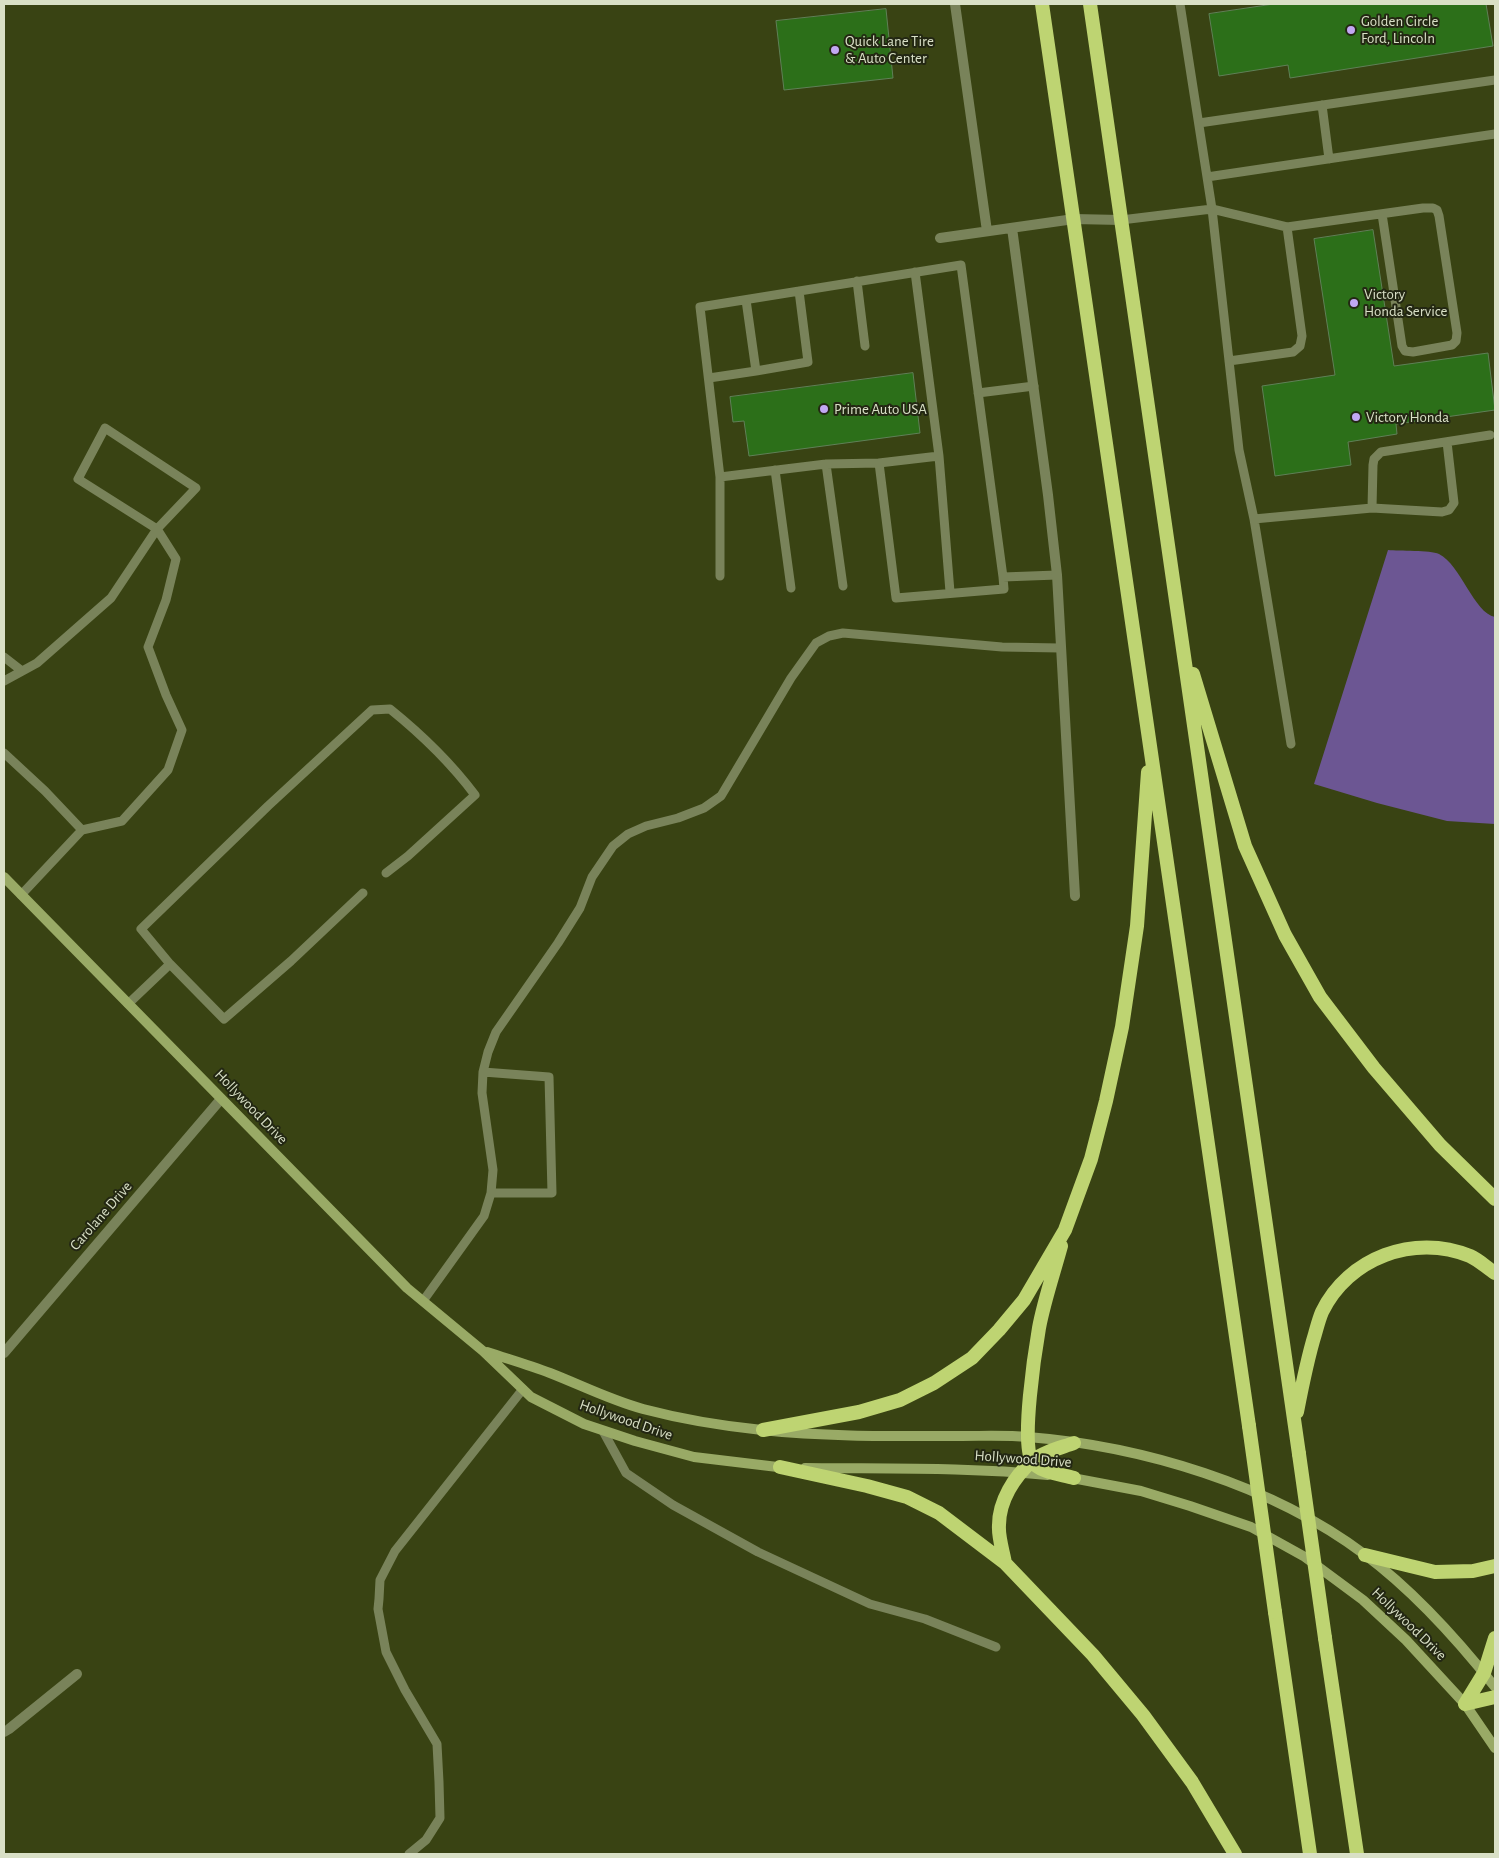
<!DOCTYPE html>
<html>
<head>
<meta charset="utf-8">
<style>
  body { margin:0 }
  #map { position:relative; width:1499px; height:1858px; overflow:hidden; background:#394313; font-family:"Alegreya Sans",sans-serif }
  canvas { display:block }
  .frame { position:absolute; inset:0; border:5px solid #d9e0c6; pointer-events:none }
</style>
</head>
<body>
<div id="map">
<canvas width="1499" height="1858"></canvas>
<div class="frame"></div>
</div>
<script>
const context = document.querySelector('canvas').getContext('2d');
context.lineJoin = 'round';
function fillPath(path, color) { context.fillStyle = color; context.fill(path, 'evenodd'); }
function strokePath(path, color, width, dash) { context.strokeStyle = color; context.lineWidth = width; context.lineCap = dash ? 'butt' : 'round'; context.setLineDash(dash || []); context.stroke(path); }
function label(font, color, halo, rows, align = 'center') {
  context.font = font + ' "Alegreya Sans",sans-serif'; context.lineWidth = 4; context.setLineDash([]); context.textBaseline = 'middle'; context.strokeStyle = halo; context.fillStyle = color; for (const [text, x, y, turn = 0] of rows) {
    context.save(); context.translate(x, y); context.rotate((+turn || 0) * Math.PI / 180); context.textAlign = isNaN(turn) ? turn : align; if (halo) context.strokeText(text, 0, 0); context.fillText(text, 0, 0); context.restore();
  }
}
const green = new Path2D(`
  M1388,550c11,1 42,0 51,4 22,11 35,59 56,63v207l-48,-3 -70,-18 -63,-19z`);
const building = new Path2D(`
  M1274,4h212l7,42 -203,32 -2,-13 -69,11 -10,-62z
  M886,9l7,69 -109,12 -8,-69z
  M1373,230l21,136 94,-13 7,57 -99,14 1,10 -49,8 3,23 -76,11 -13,-90 73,-11 -21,-136z
  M913,373l7,60 -171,23 -5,-35 -11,1 -3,-25z`);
const service = new Path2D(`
  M1180,4l32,205 75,18 136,-19h10l4,2 2,6 18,117 -1,8 -4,4 -39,7 -8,-1 -3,-5 -20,-132
  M1322,105l7,54
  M1199,123l296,-43
  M1207,177l288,-43
  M1121,220l91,-11 27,241 15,69 118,-11 70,4 7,-2 5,-7 -7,-61
  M915,272l24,184
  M857,281l8,65
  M746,300l10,71 52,-9 -9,-71
  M1229,361l64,-9 7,-6 2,-10 -15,-109
  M709,378l47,-7
  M978,393l56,-7
  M879,463l17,135 108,-9 -1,-12
  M826,464l17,122
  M775,470l16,118
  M720,477v99
  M1372,508l1,-43 1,-6 7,-7 109,-17
  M1254,519l37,225
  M950,592l-11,-136 -60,7 -53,1 -106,13 -20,-170 261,-42 42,312 54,-2
  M4,657l18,14
  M4,681l33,-18 74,-65 46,-69 39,-41 -91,-60 -27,51 79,50 19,30 -10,41 -18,47 18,48 16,35 -14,40 -46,51 -40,9
  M4,753l41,38 37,39 -61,65
  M170,964l54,55 67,-58 72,-68
  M128,1004l42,-40 -29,-35 127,-123 104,-96 18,-1c31,25 61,54 85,86l-67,61 -22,17
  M483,1072l66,5 3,116h-61
  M423,1301l61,-85 7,-23 2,-23 -11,-77 1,-21 5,-20 8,-20 62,-89 22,-35 12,-31 21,-31 15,-12 18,-8 32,-8 26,-10 17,-12 70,-118 25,-35 13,-7 14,-3 159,14 58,1
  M603,1431l23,42 47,32 85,47 112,52 55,15 71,28
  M409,1854l17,-14 14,-22 -1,-36 -2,-38 -32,-54 -19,-38 -8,-43 1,-10 1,-19 15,-29 128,-162`);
const minor = new Path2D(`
  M955,4l32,227
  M1012,228l36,267 9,80 18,321
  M940,238l134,-19 47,1
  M4,1353l217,-254
  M4,1732l5,-3 68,-55`);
const secondary = new Path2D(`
  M4,877l403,411 76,63 48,46 53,27 51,17 59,16 92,11
  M487,1352c21,7 42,13 63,21 31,12 60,27 93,36 38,10 80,17 119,21 66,7 133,6 200,6 22,0 44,-1 66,1 114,9 244,48 336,117 50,37 93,85 131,133
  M805,1468c81,1 163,-1 243,7
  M1067,1477l74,14 49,15 61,21 54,30 58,43 43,40 59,64 30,44`);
const trunk = new Path2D(`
  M1042,4l207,1422
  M1090,4l209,1450
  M1193,674l52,172 40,89 35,62 54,71 66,77 55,54
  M1061,1246c-7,26 -17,55 -22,82 -4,23 -18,115 -7,133 8,12 29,13 42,17
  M1297,1412c5,-26 10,-52 18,-78 2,-7 4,-15 7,-22 26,-54 92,-79 148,-56 9,4 17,12 25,17
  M763,1430l96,-18 41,-12 34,-17 38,-25 27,-28 25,-30 41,-70 26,-71 15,-58 16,-74 15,-101 11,-154
  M780,1467l87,19 40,11 32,16 66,50 88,92 50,60 49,67 43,72
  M1365,1555l70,17 38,-1 22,-5
  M1005,1563c-2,-12 -7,-26 -6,-38 0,-24 15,-48 33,-64 11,-9 28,-13 42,-18
  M1275,1612l35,242
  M1325,1638l32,216
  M1465,1704l19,-31 11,-35
  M1465,1704l30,-7`);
const trunkBridge = new Path2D(`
  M1249,1426l26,186
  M1299,1454l26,184`);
const markers = [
  [1351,30,5,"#c2a8f3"],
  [835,50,5,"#c2a8f3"],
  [1354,303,5,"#c2a8f3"],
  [824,409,5,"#c2a8f3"],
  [1356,417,5,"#c2a8f3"]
];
const poiNames = [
  ["Golden Circle",1361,21],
  ["Ford, Lincoln",1361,38],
  ["Quick Lane Tire",845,41],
  ["& Auto Center",845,58],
  ["Victory",1364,294],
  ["Honda Service",1364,311],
  ["Prime Auto USA",834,409],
  ["Victory Honda",1366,417]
];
const streetNames = [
  ["Hollywood Drive",251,1107,46],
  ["Carolane Drive",101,1216,-49],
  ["Hollywood Drive",626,1420,19],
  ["Hollywood Drive",1023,1459,4],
  ["Hollywood Drive",1409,1624,44]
];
fillPath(green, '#6c5693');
fillPath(building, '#2c6f19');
strokePath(building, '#5f8057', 1);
strokePath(service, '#79835a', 9);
strokePath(minor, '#79835a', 10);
strokePath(secondary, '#9a6', 10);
strokePath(trunk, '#bed472', 14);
strokePath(trunkBridge, '#bed472', 14);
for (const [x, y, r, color] of markers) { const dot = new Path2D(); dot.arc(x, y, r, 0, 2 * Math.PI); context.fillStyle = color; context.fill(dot); strokePath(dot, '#232713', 2); }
label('15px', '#d9e0c6', '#232713', poiNames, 'left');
label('15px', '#d9e0c6', '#232713', streetNames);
</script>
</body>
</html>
